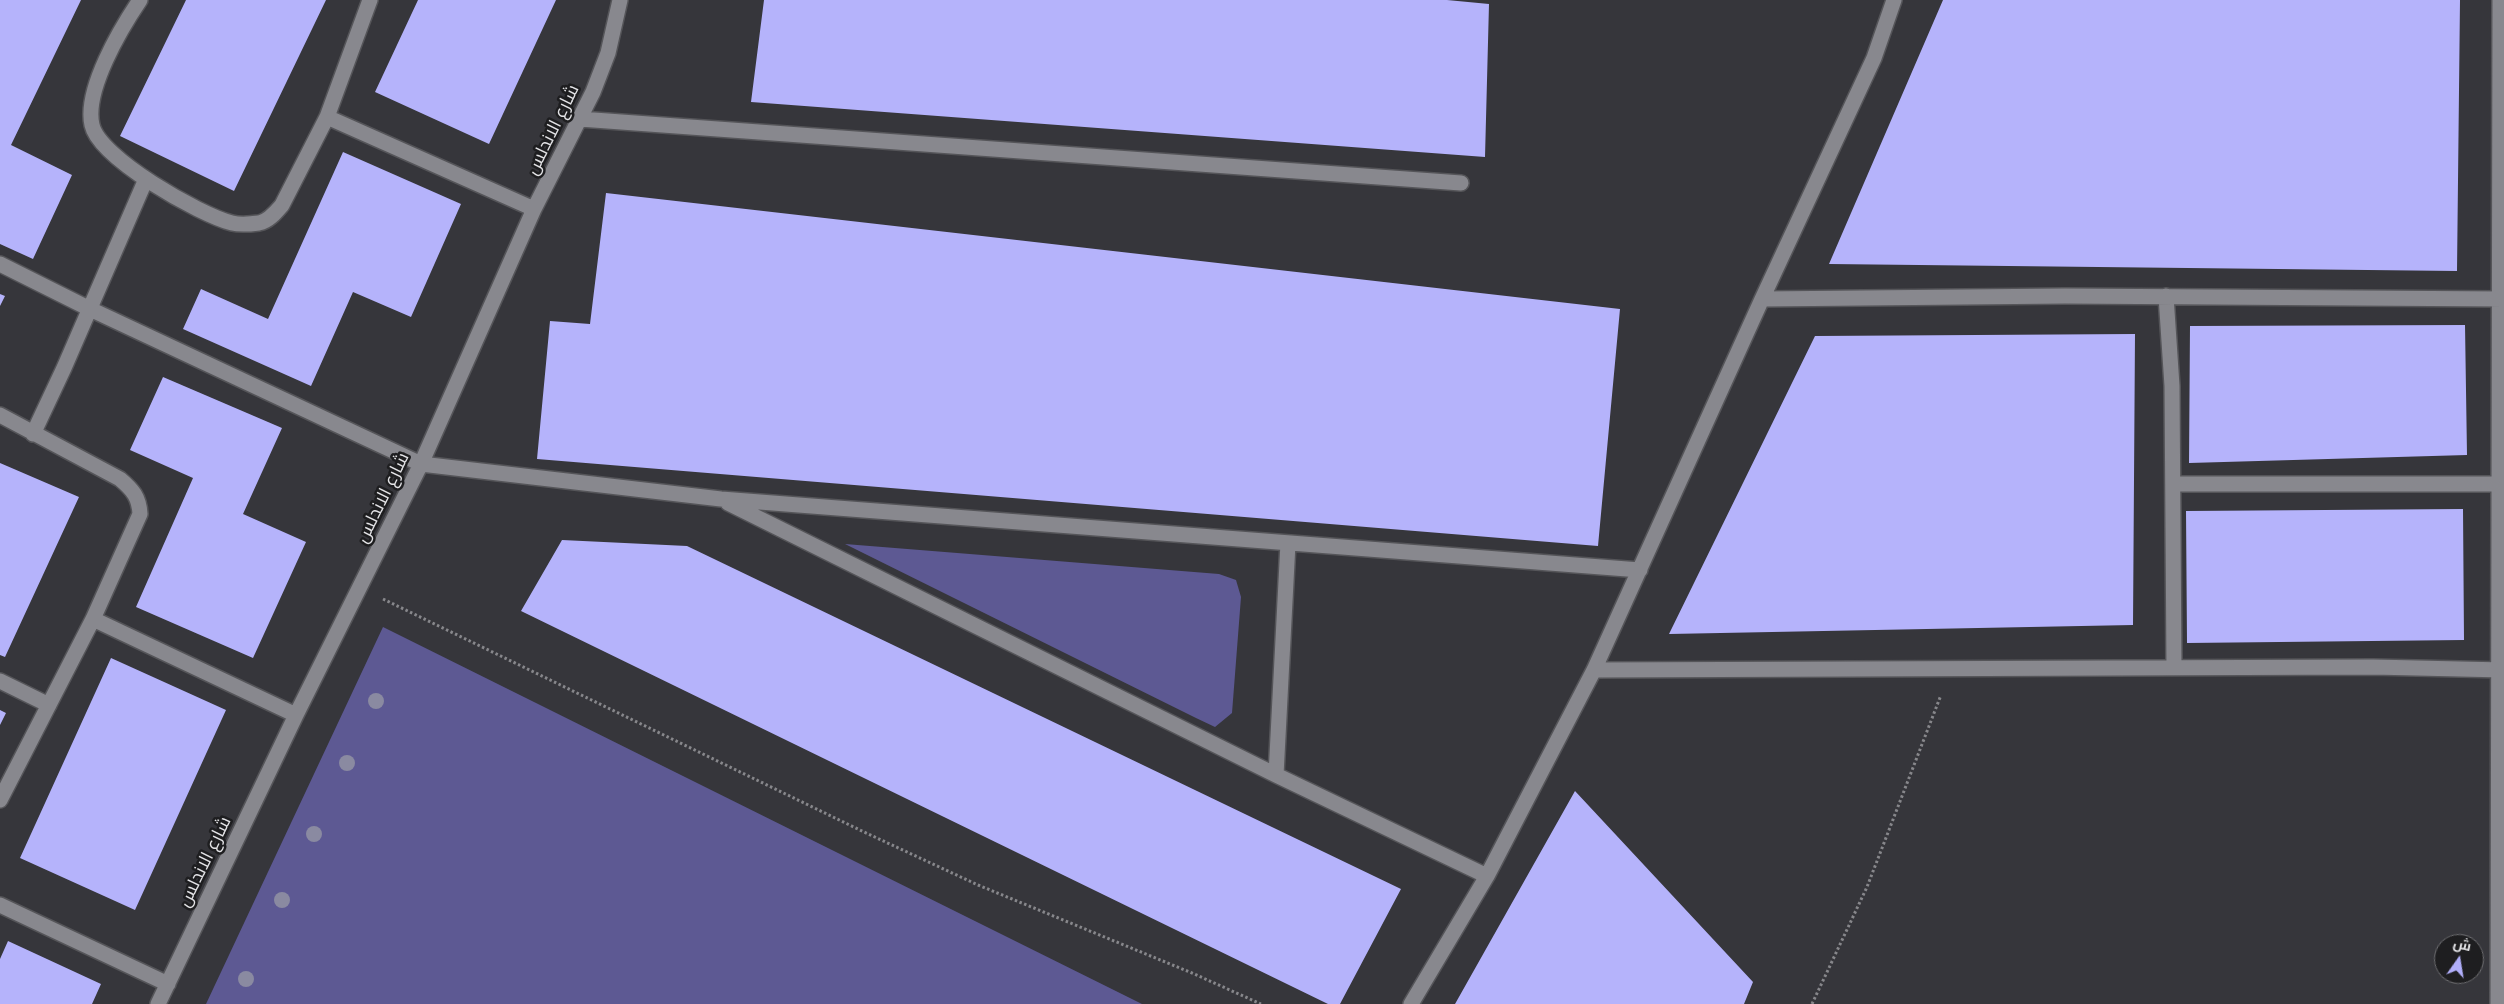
<!DOCTYPE html>
<html>
<head>
<meta charset="utf-8">
<style>
  body { margin:0 }
  #map { position:relative; width:2504px; height:1004px; overflow:hidden; background:#36363b; font-family:"Fira Sans",Cairo,sans-serif }
  canvas { display:block }
  .north { position:absolute; left:2434px; top:934px; width:50px; height:50px; box-sizing:border-box; background:#1e1e20; border:1px solid #6d6d70; border-radius:50%; rotate:13deg; font-size:14px; font-weight:700; line-height:20px; text-align:center; color:#e4e4e7 }
  .north::after { content:''; display:block; margin:auto; width:18px; height:22px; background:#b0aefa; clip-path:polygon(50% 0,100% 100%,50% 72%,0 100%) }
</style>
</head>
<body>
<div id="map">
<canvas width="2504" height="1004"></canvas>
<div class="north">ش</div>
</div>
<script>
const context = document.querySelector('canvas').getContext('2d');
context.lineJoin = 'round';
function fillPath(path, color) { context.fillStyle = color; context.fill(path, 'evenodd'); }
function strokePath(path, color, width, dash) { context.strokeStyle = color; context.lineWidth = width; context.lineCap = dash ? 'butt' : 'round'; context.setLineDash(dash || []); context.stroke(path); }
function label(font, color, halo, rows, align = 'center') {
  context.font = font + ' "Fira Sans",Cairo,sans-serif'; context.lineWidth = 5; context.setLineDash([]); context.textBaseline = 'middle'; context.strokeStyle = halo; context.fillStyle = color; for (const [text, x, y, turn = 0] of rows) {
    context.save(); context.translate(x, y); context.rotate((+turn || 0) * Math.PI / 180); context.textAlign = isNaN(turn) ? turn : align; if (halo) context.strokeText(text, 0, 0); context.fillText(text, 0, 0); context.restore();
  }
}
const green = new Path2D(`
  M845,544l374,30 17,6 5,17 -9,116 -17,14 -19,-9z
  M383,627l759,377h-936z`);
const building = new Path2D(`
  M0,0h81l-70,145 61,30 -39,84 -33,-15z
  M186,0h140l-92,191 -114,-55z
  M418,0h138l-67,144 -114,-52z
  M764,0h683l42,4 -4,153 -734,-55z
  M1943,0h517l-3,271 -628,-7z
  M343,152l118,52 -50,113 -58,-25 -42,94 -128,-57 18,-40 67,30z
  M606,193l1014,116 -22,237 -1061,-87 13,-138 40,3z
  M0,294l5,2 -5,10z
  M2465,325l2,130 -278,8 1,-137z
  M2135,334l-2,291 -464,9 146,-298z
  M163,377l119,51 -39,86 63,28 -53,116 -117,-51 57,-129 -63,-28z
  M0,463l79,34 -74,160 -5,-2z
  M2463,509l1,131 -277,3 -1,-132z
  M562,540l125,6 714,343 -61,115h-12l-807,-393z
  M111,658l115,52 -91,200 -115,-52z
  M0,710l6,3 -6,12z
  M1575,791l178,191 -9,22h-289z
  M8,941l93,43 -9,20h-92v-45z`);
const path = new Path2D(`
  M383,599l481,233 114,53 214,88 69,31
  M1812,1004l55,-117 74,-192`);
const minor = new Path2D(`
  M140,0c-19,28 -56,90 -48,125 7,33 108,90 140,98 8,2 19,1 27,0 10,-2 17,-11 23,-18l45,-88 43,-117
  M327,117l207,92
  M580,119l881,64
  M0,264l90,45 331,155 300,35 919,71
  M2166,296l6,90 2,282
  M1762,299l303,-3 439,3
  M0,415l120,64c13,11 19,18 20,35l-47,105 -93,181
  M33,434l31,-66 82,-189
  M2173,484h331
  M728,503l548,272 211,101
  M93,619l203,96
  M1594,670l779,-3 131,3
  M0,681l49,24
  M1276,775l12,-232
  M0,905l168,79
  M158,1004l138,-289 125,-251 113,-255 59,-117 15,-39 12,-53
  M1411,1004l76,-128 107,-206 168,-371 112,-241 20,-58
  M2498,1004l2,-1004`);
const trees = [
  [376,701],
  [347,763],
  [314,834],
  [282,900],
  [246,979]
];
const streetNames = [
  ["شارع الاندلس",553,130,-64],
  ["شارع الاندلس",383,498,-64],
  ["شارع الاندلس",205,862,-64]
];
fillPath(green, '#5d5993');
fillPath(building, '#b5b3fb');
strokePath(minor, '#555559', 18);
strokePath(path, '#87878b', 3, [2.5, 2.5]);
strokePath(minor, '#88888e', 15);
context.fillStyle = '#8a8aa1';
for (const [x, y] of trees) { context.beginPath(); context.arc(x, y, 8, 0, 2 * Math.PI); context.fill(); }
label('18px', '#e4e4e7', '#1e1e20', streetNames);
</script>
</body>
</html>
